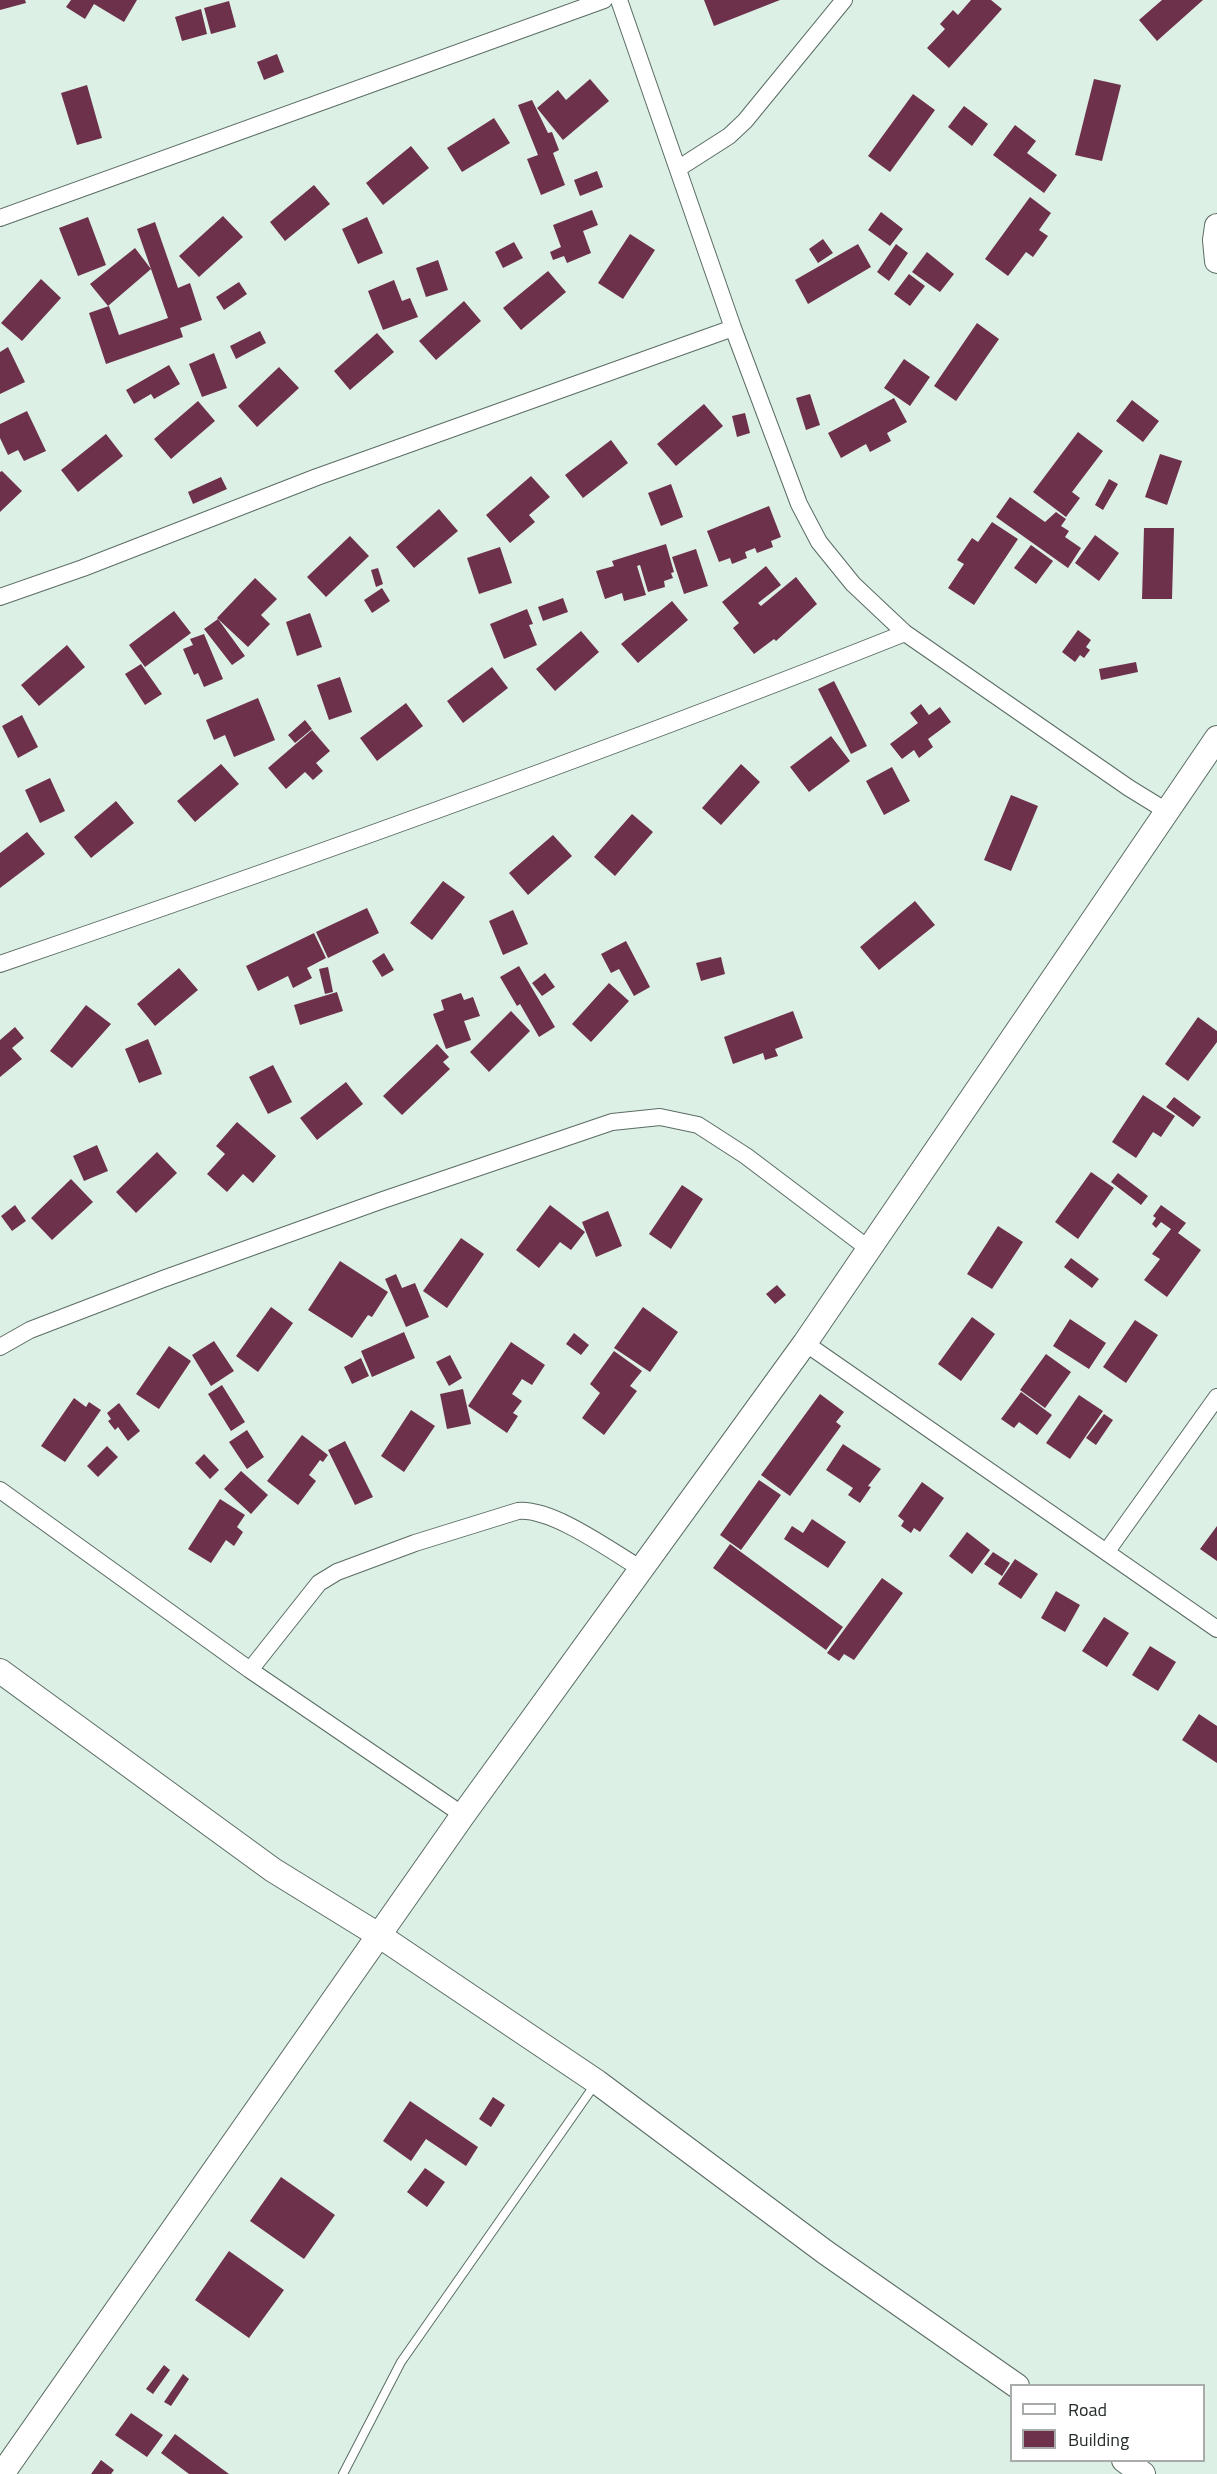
<!DOCTYPE html>
<html>
<head>
<meta charset="utf-8">
<style>
  body { margin:0 }
  #map { position:relative; width:1217px; height:2474px; overflow:hidden; background:#dcf0e5; font-family:"Titillium Web",sans-serif }
  canvas { display:block }
  .legend { position:absolute; left:1010px; top:2384px; width:195px; height:78px; box-sizing:border-box; background:#fff; border:2px solid #a7aba9; margin:0; padding:8px 10px; list-style:none; font-size:18px; color:#242c28 }
  .legend li { display:flex; align-items:center; gap:12px; height:30px }
  .legend b { width:30px; border:2px solid #a7aba9 }
</style>
</head>
<body>
<div id="map">
<canvas width="1217" height="2474"></canvas>
<ul class="legend">
<li><b style="height:8px;background:#fff"></b>Road</li>
<li><b style="height:16px;background:#6e314b"></b>Building</li>
</ul>
</div>
<script>
const context = document.querySelector('canvas').getContext('2d');
context.lineJoin = 'round';
function fillPath(path, color) { context.fillStyle = color; context.fill(path, 'evenodd'); }
function strokePath(path, color, width, dash) { context.strokeStyle = color; context.lineWidth = width; context.lineCap = dash ? 'butt' : 'round'; context.setLineDash(dash || []); context.stroke(path); }
const building = new Path2D(`
  M0,0h25l1,3 -26,7z
  M71,0h66l-13,22 -30,-18 -9,15 -19,-12z
  M704,0h76l-66,26z
  M971,0h20l11,9 -53,59 -22,-20 18,-19 -5,-5 13,-14 5,5z
  M1162,0h41l-46,41 -18,-21z
  M229,1l7,26 -25,7 -7,-26z
  M201,9l6,25 -25,7 -7,-24z
  M277,54l7,18 -20,8 -7,-18z
  M590,79l19,22 -46,39 -26,-32 21,-18 8,10z
  M1094,79l27,6 -19,76 -27,-6z
  M87,85l15,53 -25,7 -16,-52z
  M913,94l22,16 -45,62 -22,-16z
  M532,100l16,33 4,-1 7,18 -6,3 12,32 -24,10 -14,-36 11,-4 -20,-50z
  M964,106l24,18 -16,22 -24,-19z
  M494,118l16,25 -48,29 -15,-24z
  M1015,125l21,16 -9,12 30,22 -13,18 -51,-38z
  M411,146l18,22 -46,37 -17,-22z
  M597,171l6,16 -23,9 -6,-16z
  M314,185l16,19 -45,37 -15,-19z
  M1030,197l21,16 -12,17 9,6 -15,21 -7,-5 -18,24 -23,-17z
  M592,210l6,15 -15,6 8,22 -24,10 -3,-7 -11,4 -3,-8 11,-5 -8,-22z
  M881,212l22,17 -13,17 -22,-16z
  M223,216l20,21 -44,40 -20,-21z
  M88,217l18,48 -28,11 -19,-48z
  M367,217l16,36 -25,11 -16,-35z
  M155,222l23,66 12,-5 12,37 -22,8 3,9 -77,27 -17,-51 20,-7 10,29 49,-17 -17,-49 -43,37 -18,-22 45,-36 16,21 -14,-40z
  M630,234l25,16 -32,49 -25,-16z
  M823,239l10,14 -15,10 -9,-14z
  M514,242l9,16 -20,10 -8,-16z
  M858,244l13,23 -63,37 -13,-24z
  M896,244l12,9 -19,28 -12,-9z
  M927,252l27,22 -14,18 -28,-20z
  M438,260l10,30 -22,7 -10,-29z
  M548,271l18,21 -45,38 -18,-22z
  M909,274l16,12 -15,20 -16,-12z
  M41,279l20,19 -39,43 -21,-18z
  M394,280l8,21 8,-3 8,19 -35,13 -15,-39z
  M239,282l8,12 -23,16 -8,-13z
  M464,301l17,20 -45,39 -17,-19z
  M977,323l22,16 -43,62 -22,-15z
  M260,331l6,12 -30,16 -6,-13z
  M377,333l17,19 -44,38 -16,-19z
  M8,347l17,35 -25,12v-42z
  M214,353l13,35 -25,9 -13,-33z
  M904,359l26,18 -20,29 -26,-18z
  M169,365l11,19 -26,15 -3,-5 -17,10 -8,-14z
  M279,367l20,21 -42,39 -19,-21z
  M810,394l10,31 -14,5 -10,-32z
  M894,398l13,24 -20,11 4,8 -21,11 -4,-8 -25,14 -13,-25z
  M1132,400l27,21 -16,21 -27,-21z
  M198,401l17,20 -44,38 -17,-20z
  M704,404l19,22 -47,40 -19,-22z
  M27,411l19,40 -22,10 -6,-11 -10,5 -8,-17v-14z
  M745,413l5,20 -13,4 -5,-21z
  M1078,432l25,19 -31,41 8,6 -14,19 -33,-25z
  M106,434l17,22 -45,36 -17,-22z
  M611,440l17,23 -45,35 -18,-23z
  M1160,454l22,7 -15,44 -22,-8z
  M2,471l20,20 -22,21v-40z
  M531,476l19,21 -21,18 6,7 -25,21 -24,-28z
  M221,477l6,12 -34,15 -5,-12z
  M1109,479l9,5 -15,26 -8,-5z
  M671,484l12,33 -22,9 -13,-33z
  M1010,497l35,25 11,-10 10,7 -5,7 8,5 -4,6 16,11 -13,20 -72,-51z
  M769,506l12,31 -10,4 2,6 -16,6 -2,-5 -10,4 2,6 -15,6 -2,-6 -11,4 -12,-31z
  M439,509l19,22 -44,37 -18,-21z
  M992,522l26,17 -44,66 -26,-17 16,-24 -7,-4 15,-22 6,4z
  M1144,528h30l-2,71h-30z
  M1095,535l24,18 -20,28 -24,-18z
  M350,536l19,20 -43,41 -19,-20z
  M666,544l8,28 -3,1 2,5 -9,3 1,6 -17,5 -8,-27 -3,1 9,29 -22,6 -2,-8 -17,6 -9,-28 18,-5 -2,-5z
  M1031,545l22,16 -17,23 -22,-16z
  M500,547l12,36 -33,11 -12,-36z
  M696,549l12,37 -24,8 -12,-37z
  M766,566l15,19 -23,18 3,3 35,-29 21,27 -41,37 -2,-2 -20,15 -21,-26 6,-5 -17,-21z
  M378,568l5,16 -7,3 -5,-17z
  M255,578l22,21 -16,16 9,9 -22,23 -31,-29z
  M382,588l8,13 -18,12 -8,-13z
  M563,598l5,14 -25,9 -5,-14z
  M672,601l16,19 -50,43 -17,-19z
  M527,609l6,15 -4,1 8,20 -33,14 -14,-35z
  M174,611l17,22 -46,34 -16,-22z
  M310,613l12,34 -25,9 -11,-34z
  M218,619l27,37 -13,9 -28,-36z
  M1078,630l13,10 -5,7 4,3 -6,8 -4,-3 -5,7 -13,-10z
  M581,631l18,21 -44,39 -19,-22z
  M204,634l19,45 -19,8 -6,-14 -4,2 -11,-26 10,-4 -3,-6z
  M67,645l18,22 -46,39 -18,-21z
  M1136,662l2,10 -37,8 -2,-11z
  M141,664l21,30 -17,11 -20,-31z
  M492,667l16,21 -45,35 -16,-22z
  M340,677l12,35 -23,8 -12,-35z
  M834,681l33,65 -16,8 -33,-65z
  M258,698l17,42 -41,17 -9,-22 -11,5 -8,-20z
  M406,703l17,23 -46,35 -17,-23z
  M921,704l8,11 11,-8 11,15 -23,17 5,8 -14,11 -5,-8 -12,9 -12,-15 28,-21 -8,-10z
  M22,715l16,32 -20,11 -16,-32z
  M305,720l7,9 -17,14 -7,-8z
  M312,730l18,21 -14,12 7,8 -10,9 -8,-8 -19,17 -18,-21z
  M831,736l19,25 -41,31 -19,-25z
  M221,764l18,20 -44,38 -18,-21z
  M741,764l19,18 -39,43 -19,-17z
  M892,767l18,34 -26,14 -18,-34z
  M50,778l15,33 -25,12 -15,-33z
  M1011,795l27,11 -27,65 -27,-11z
  M116,801l18,22 -43,35 -17,-21z
  M632,814l21,18 -38,44 -21,-19z
  M27,832l18,22 -45,34v-35z
  M553,835l19,21 -44,39 -19,-22z
  M443,881l22,16 -33,43 -22,-17z
  M915,901l20,24 -56,45 -19,-23z
  M367,908l12,25 -51,25 -12,-26z
  M513,910l15,34 -25,11 -14,-34z
  M314,933l12,25 -19,10 5,10 -19,10 -5,-12 -30,15 -12,-25z
  M626,941l24,46 -16,9 -15,-27 -8,4 -10,-19z
  M384,953l10,17 -12,7 -10,-16z
  M721,957l4,17 -24,7 -5,-18z
  M519,966l36,61 -16,10 -19,-33 -3,2 -17,-29z
  M328,967l5,25 -8,2 -6,-25z
  M179,968l19,22 -43,36 -18,-22z
  M545,973l10,14 -13,9 -10,-13z
  M609,983l20,18 -38,41 -19,-18z
  M337,992l6,19 -43,14 -6,-20z
  M461,993l3,7 9,-3 7,19 -16,5 7,19 -25,9 -13,-35 11,-4 -3,-10z
  M86,1005l25,19 -39,44 -22,-17z
  M511,1011l19,20 -41,41 -19,-20z
  M793,1011l10,27 -28,11 3,7 -13,4 -2,-7 -30,11 -9,-27z
  M1198,1017l19,14v11l-29,39 -23,-17z
  M15,1027l9,11 -12,10 10,11 -22,18v-37z
  M148,1039l14,35 -23,9 -14,-34z
  M437,1044l12,13 -6,5 7,7 -48,46 -19,-19z
  M273,1065l19,37 -24,12 -19,-37z
  M346,1082l17,22 -46,36 -17,-22z
  M1143,1095l32,21 -14,21 -8,-5 -17,26 -24,-16z
  M1174,1097l27,20 -8,10 -27,-20z
  M237,1122l39,34 -23,27 -10,-9 -16,18 -20,-18 18,-20 -9,-8z
  M97,1145l11,26 -24,10 -11,-25z
  M157,1152l20,21 -41,40 -20,-21z
  M1091,1172l23,16 -36,51 -23,-17z
  M1118,1173l30,23 -7,9 -30,-23z
  M71,1179l22,23 -41,38 -21,-22z
  M682,1185l21,14 -32,50 -22,-15z
  M15,1205l11,16 -14,10 -11,-15z
  M550,1205l35,27 -14,18 -11,-8 -21,26 -23,-18z
  M1161,1205l25,18 -8,10 23,17 -34,47 -23,-17 16,-21 -8,-5 19,-25 -10,-7 -5,6 -4,-4 4,-6 -3,-2z
  M608,1211l14,35 -26,11 -14,-35z
  M998,1226l25,16 -31,47 -25,-15z
  M461,1238l23,16 -37,54 -24,-17z
  M1071,1258l28,21 -7,9 -28,-21z
  M340,1261l48,31 -16,25 -4,-2 -16,23 -44,-28z
  M396,1274l6,14 13,-5 14,34 -23,10 -21,-48z
  M777,1285l9,10 -11,9 -9,-10z
  M271,1307l22,16 -35,49 -22,-16z
  M643,1307l35,25 -28,40 -36,-24z
  M972,1317l23,17 -34,47 -23,-17z
  M1070,1319l36,24 -17,26 -36,-23z
  M1135,1320l23,15 -32,48 -23,-16z
  M404,1332l11,26 -43,19 -11,-26z
  M574,1333l15,12 -8,10 -15,-11z
  M214,1341l20,30 -23,15 -19,-31z
  M511,1342l34,23 -13,20 -10,-6 -10,15 10,7 -9,12 5,3 -11,17 -39,-27z
  M169,1346l22,15 -32,48 -23,-15z
  M614,1351l28,20 -12,15 7,5 -33,44 -22,-17 18,-25 -10,-9z
  M1046,1354l25,18 -26,36 -25,-18z
  M450,1355l12,23 -13,8 -13,-24z
  M361,1358l8,18 -17,8 -8,-17z
  M222,1385l23,37 -14,9 -23,-37z
  M463,1389l8,35 -24,5 -7,-35z
  M1021,1392l31,23 -15,20 -18,-13 -5,6 -13,-9z
  M820,1394l24,18 -8,10 5,4 -51,70 -29,-21z
  M1079,1395l24,16 -33,48 -24,-16z
  M74,1398l12,9 3,-5 12,8 -36,52 -24,-16z
  M119,1403l21,28 -12,10 -10,-14 -3,3 -7,-9 3,-2 -4,-6z
  M411,1410l24,16 -31,46 -23,-16z
  M1104,1414l9,6 -17,25 -10,-7z
  M247,1430l17,27 -17,12 -18,-27z
  M302,1435l26,20 -5,7 -3,-2 -11,15 7,6 -18,24 -31,-24z
  M345,1441l28,56 -18,8 -27,-55z
  M843,1444l38,25 -13,17 3,1 -11,16 -12,-8 5,-7 -27,-18z
  M107,1446l11,11 -20,20 -11,-11z
  M204,1454l15,16 -9,9 -15,-16z
  M241,1471l27,24 -17,19 -27,-25z
  M759,1480l22,15 -40,55 -21,-15z
  M922,1482l22,16 -24,34 -6,-4 -3,5 -10,-7 3,-5 -6,-5z
  M220,1499l25,16 -8,12 6,5 -9,14 -8,-6 -15,23 -23,-14z
  M812,1519l34,23 -18,26 -44,-29 8,-13 11,7z
  M1217,1526v35l-17,-12z
  M967,1532l23,18 -18,24 -23,-18z
  M730,1544l113,83 -17,23 -113,-82z
  M993,1552l17,11 -8,13 -18,-12z
  M1015,1559l23,15 -17,25 -23,-15z
  M882,1578l21,15 -49,67 -10,-6 -5,7 -12,-8z
  M1056,1591l24,14 -15,27 -24,-14z
  M1104,1617l25,16 -22,34 -25,-16z
  M1150,1646l26,16 -18,29 -26,-16z
  M1199,1714l18,12v37l-35,-23z
  M493,2097l12,8 -14,22 -12,-8z
  M410,2101l68,46 -12,19 -40,-27 -15,22 -28,-20z
  M425,2168l20,14 -18,25 -20,-15z
  M281,2177l54,38 -31,44 -54,-38z
  M229,2251l55,39 -35,48 -54,-38z
  M164,2365l6,5 -17,24 -7,-5z
  M183,2374l6,5 -18,27 -7,-4z
  M131,2413l32,22 -16,22 -32,-22z
  M175,2434l54,40h-40l-28,-21z
  M101,2460l13,10 -3,4h-20z`);
const lane = new Path2D(`
  M343,2474l58,-112 195,-279`);
const street = new Path2D(`
  M619,0l114,328 66,176 20,38 34,42 52,49 224,155 39,24
  M679,168l50,-32 16,-15 99,-121
  M0,218l604,-218
  M0,597l83,-29 234,-91 416,-149
  M0,964c303,-104 606,-212 905,-331
  M805,1343l412,286
  M0,1347l30,-17 133,-51 217,-78 232,-79 48,-5 38,8 48,31 123,93
  M0,1490l250,180 213,145
  M1107,1551l110,-154
  M250,1670l69,-87 18,-11 78,-29 103,-32c35,-3 93,40 125,59`);
const secondary = new Path2D(`
  M1217,226l-2,14 2,21
  M0,1671l273,199 107,66 217,146 228,170 192,134
  M1124,2460l19,14
  M2,2474l461,-659 342,-472 412,-605`);
fillPath(building, '#6e314b');
strokePath(lane, '#5a6c63', 10);
strokePath(street, '#5a6c63', 18);
strokePath(secondary, '#5a6c63', 26);
strokePath(lane, '#fff', 8);
strokePath(street, '#fff', 16);
strokePath(secondary, '#fff', 24);
</script>
</body>
</html>
